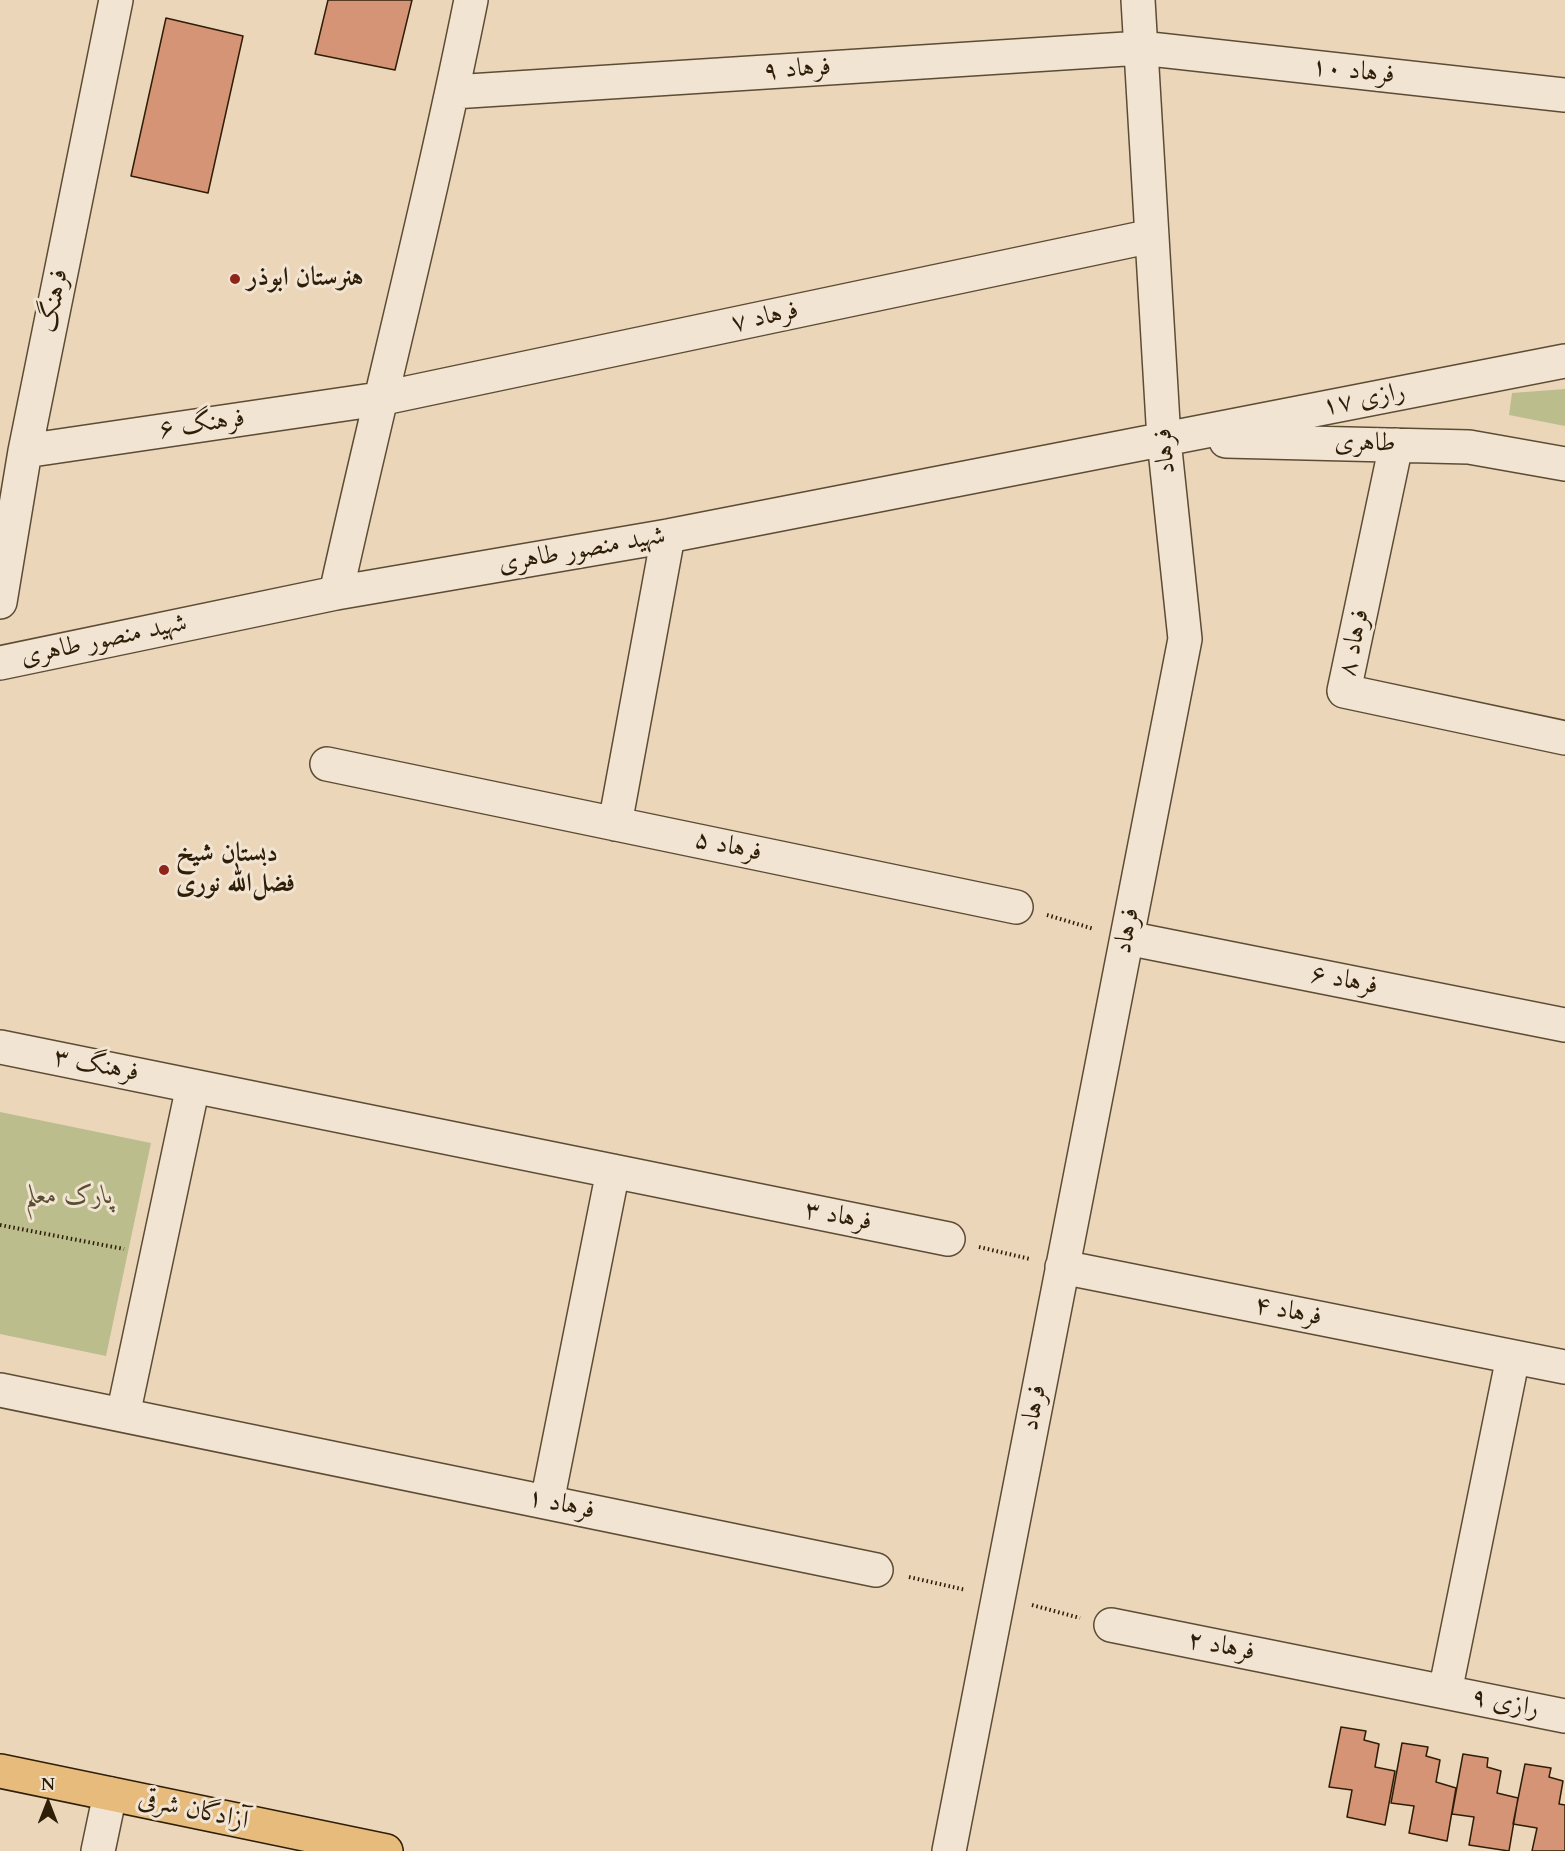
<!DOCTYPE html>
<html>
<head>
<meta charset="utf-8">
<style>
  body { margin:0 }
  #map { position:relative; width:1565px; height:1851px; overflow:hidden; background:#ebd6b9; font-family:Cardo,serif }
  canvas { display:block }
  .north { position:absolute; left:18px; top:1773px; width:60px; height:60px; -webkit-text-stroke:4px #f2e4d2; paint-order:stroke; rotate:0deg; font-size:16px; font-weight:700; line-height:24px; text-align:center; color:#2e1e08 }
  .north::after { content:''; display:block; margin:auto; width:21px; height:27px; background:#2e1e08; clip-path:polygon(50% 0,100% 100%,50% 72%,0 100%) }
</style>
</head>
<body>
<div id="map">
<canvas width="1565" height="1851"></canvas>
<div class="north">N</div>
</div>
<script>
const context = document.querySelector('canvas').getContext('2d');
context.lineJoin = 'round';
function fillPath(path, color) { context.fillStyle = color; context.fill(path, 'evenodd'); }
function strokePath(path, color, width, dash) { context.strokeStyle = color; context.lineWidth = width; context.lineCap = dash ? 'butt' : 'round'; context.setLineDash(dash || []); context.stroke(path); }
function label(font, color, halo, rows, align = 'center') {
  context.font = font + ' Cardo,Amiri,serif'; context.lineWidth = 6; context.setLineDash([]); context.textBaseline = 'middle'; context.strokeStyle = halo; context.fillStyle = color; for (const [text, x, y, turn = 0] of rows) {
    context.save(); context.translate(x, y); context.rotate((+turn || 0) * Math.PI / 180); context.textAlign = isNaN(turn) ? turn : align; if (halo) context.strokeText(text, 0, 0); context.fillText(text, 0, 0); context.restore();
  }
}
const green = new Path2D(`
  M1565,389v37l-56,-11 3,-22z
  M0,1112l151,31 -45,213 -106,-22z`);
const building = new Path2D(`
  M328,0h84l-17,70 -80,-16z
  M166,18l77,18 -35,157 -77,-17z
  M1341,1727l25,4 -2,9 15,4 -4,23 20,4 -10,54 -38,-8 5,-27 -23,-3z
  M1402,1743l26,4 -2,9 14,4 -4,22 20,6 -9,53 -38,-8 5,-27 -23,-3z
  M1463,1754l25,4 -1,9 14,4 -4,22 21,5 -9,53 -40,-6 5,-28 -22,-3z
  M1525,1764l26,4 -2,9 14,4 -4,23 6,1v46h-33l5,-23 -24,-4z`);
const path = new Path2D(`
  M1047,915l47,14
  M0,1225l124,24
  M979,1247l51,12
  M909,1577l57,13
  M1032,1605l48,13`);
const minor = new Path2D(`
  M453,92l688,-44 424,47
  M1226,441l243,6 96,17
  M1396,445l-52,246 221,47
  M25,451l354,-52 773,-163
  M336,593c44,-198 95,-394 135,-593
  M0,602l25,-151 91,-451
  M0,663l336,-70 332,-57 897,-175
  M327,764l689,143
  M615,824l53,-288
  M1127,938l438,87
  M0,1047l948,192
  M1062,1267l503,100
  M0,1390l876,180
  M123,1415l70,-329
  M547,1502l66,-331
  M1111,1625l454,91
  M1445,1692l68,-335
  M98,1851l12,-57
  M949,1851l236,-1212 -21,-199 -26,-440`);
const major = new Path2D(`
  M0,1771l386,80`);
const markers = [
  [235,279,6,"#8f2418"],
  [164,870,6,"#8f2418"]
];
const streetNames = [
  ["فرهاد ۹",797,70,-4],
  ["فرهاد ۱۰",1353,72,6],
  ["فرهنگ",55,301,-79],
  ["فرهاد ۷",765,318,-12],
  ["رازی ۱۷",1364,400,-11],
  ["فرهنگ ۶",202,425,-8],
  ["طاهری",1365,444,1],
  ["فرهاد",1166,451,-95],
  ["شهید منصور طاهری",582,551,-10],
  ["شهید منصور طاهری",104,641,-12],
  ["فرهاد ۸",1355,643,-78],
  ["فرهاد ۵",728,847,12],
  ["فرهاد",1128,931,-79],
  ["فرهاد ۶",1344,981,11],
  ["فرهنگ ۳",96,1066,11],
  ["فرهاد ۳",838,1217,11],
  ["فرهاد ۴",1288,1312,11],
  ["فرهاد",1035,1408,-79],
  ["فرهاد ۱",561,1505,12],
  ["فرهاد ۲",1221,1647,11],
  ["رازی ۹",1505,1704,11],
  ["آزادگان شرقی",193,1811,12]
];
const poiNames = [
  ["هنرستان ابوذر",247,279],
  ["دبستان شیخ",176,855],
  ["فضل‌الله نوری",176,885]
];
const parkNames = [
  ["پارک معلم",69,1197]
];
fillPath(green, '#bbbd8d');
fillPath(building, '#d59475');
strokePath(building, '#2e1e08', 1.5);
strokePath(minor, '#5d4c34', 36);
strokePath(major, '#2e1e08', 36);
strokePath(path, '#2e1e08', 4, [1.5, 3]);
strokePath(minor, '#f2e4d2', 33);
strokePath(major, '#e6bb7c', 33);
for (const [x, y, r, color] of markers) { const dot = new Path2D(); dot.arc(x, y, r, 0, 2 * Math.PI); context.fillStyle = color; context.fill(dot); strokePath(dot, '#f2e4d2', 2); }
label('26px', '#2e1e08', '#f2e4d2', streetNames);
label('bold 26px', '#2e1e08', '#f2e4d2', poiNames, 'left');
label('italic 26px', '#584e30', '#f2e4d2', parkNames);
</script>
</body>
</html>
